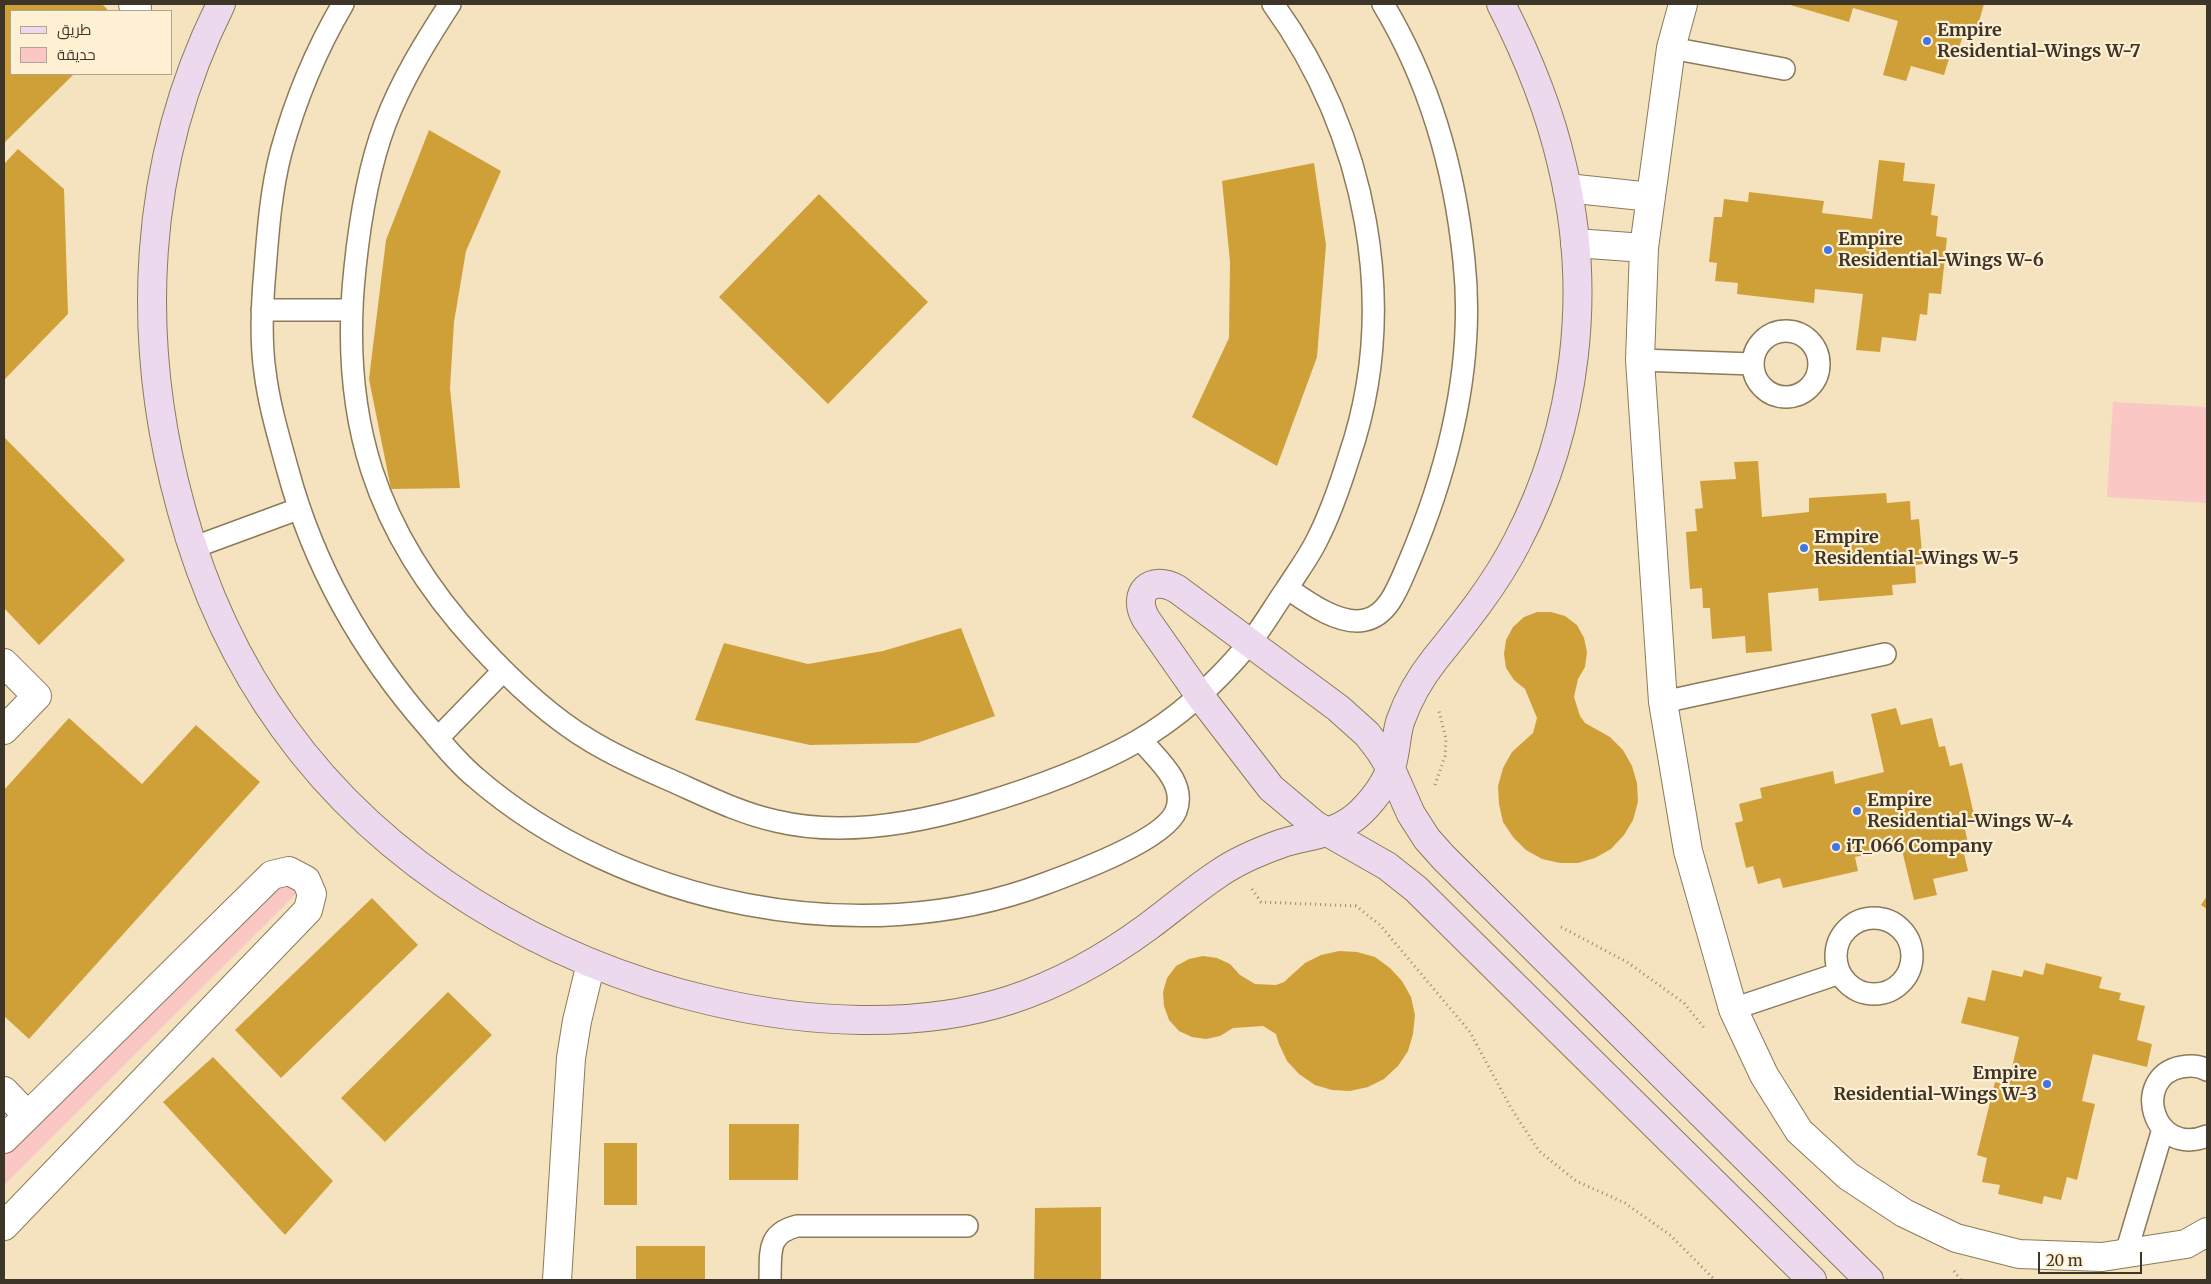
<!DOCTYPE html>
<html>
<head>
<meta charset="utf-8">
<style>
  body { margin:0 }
  #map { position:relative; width:2211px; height:1284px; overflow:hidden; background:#f5e2bf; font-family:Merriweather,Cairo,serif }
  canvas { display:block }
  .frame { position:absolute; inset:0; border:5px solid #3d3528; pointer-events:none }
  .legend { position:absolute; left:10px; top:10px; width:162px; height:65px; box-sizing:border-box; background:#fff0d3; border:1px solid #b1a58f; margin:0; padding:6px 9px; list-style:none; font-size:15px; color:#3d3528 }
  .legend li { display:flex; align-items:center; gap:10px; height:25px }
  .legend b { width:25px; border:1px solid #b1a58f }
  .scale { position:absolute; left:2038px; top:1252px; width:104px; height:22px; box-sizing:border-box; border:2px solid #3d3528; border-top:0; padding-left:6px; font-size:15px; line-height:18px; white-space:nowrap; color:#3d3528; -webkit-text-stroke:4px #fff0d3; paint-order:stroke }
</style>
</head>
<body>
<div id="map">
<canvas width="2211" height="1284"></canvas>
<div class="frame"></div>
<ul class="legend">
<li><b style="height:6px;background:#ecd9ee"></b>طريق</li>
<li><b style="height:14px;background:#fac7c4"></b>حديقة</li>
</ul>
<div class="scale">20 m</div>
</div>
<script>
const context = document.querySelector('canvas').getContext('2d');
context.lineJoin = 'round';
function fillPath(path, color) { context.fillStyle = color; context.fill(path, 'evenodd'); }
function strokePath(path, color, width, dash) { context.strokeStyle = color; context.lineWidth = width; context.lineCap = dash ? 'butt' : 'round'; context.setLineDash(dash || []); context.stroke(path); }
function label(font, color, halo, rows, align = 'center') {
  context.font = font + ' Merriweather,serif'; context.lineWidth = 4.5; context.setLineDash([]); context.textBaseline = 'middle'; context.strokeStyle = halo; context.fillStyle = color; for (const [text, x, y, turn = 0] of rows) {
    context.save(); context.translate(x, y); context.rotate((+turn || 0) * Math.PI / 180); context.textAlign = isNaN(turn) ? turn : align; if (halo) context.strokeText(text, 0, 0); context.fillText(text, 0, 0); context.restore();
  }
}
const green = new Path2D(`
  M2113,402l94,5v96l-100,-6z
  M286,874l13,17 -295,294v-30z`);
const building = new Path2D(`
  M4,4h98l7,7h-98v63h63l-70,69z
  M1787,4h197l-8,28 -11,-3 -7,22 -6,-2 -8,26 -33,-9 -5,15 -23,-6 15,-54 -45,-13 -4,14z
  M429,130l72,41 -35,80 -12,71 -4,66 10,100 -69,1 -22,-110 17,-139z
  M18,149l46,40 4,125 -64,66v-216z
  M1879,160l26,3 -2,18 32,3 -4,31 7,1 -2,20 11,2 -6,56 -12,-1 -2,22 -7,-1 -4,27 -34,-4 -2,15 -24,-2 7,-56 -48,-5 -1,14 -77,-9 1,-11 -23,-2 2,-18 -8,-1 5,-45h8l2,-18 24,3 1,-10 75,9 -2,12 50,6z
  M1314,163l12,82 -9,112 -40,109 -85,-49 37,-79 1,-76 -8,-81z
  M819,194l109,108 -100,102 -109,-107z
  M4,437l121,123 -86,85 -35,-37z
  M1758,461l4,56 47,-5v-14l77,-5 1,10 23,-2 1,19 8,-1 4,45 -8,1 1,18 -24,2 1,10 -74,6 -1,-13 -50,5 4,58 -26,2 -1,-17 -33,3 -2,-31h-7l-1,-20 -12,1 -4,-57 11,-1 -2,-22 8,-1 -3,-27 36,-2 -2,-17z
  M1537,612h14l14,4 12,9 7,13 3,14 -2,15 -7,12 -4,18 6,19 5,7 25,14 13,13 9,16 5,17 1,19 -5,18 -9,15 -13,14 -16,9 -17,5h-18l-18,-4 -16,-9 -13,-13 -10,-15 -4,-18 -1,-18 5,-18 9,-16 21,-19 4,-15 -12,-29 -11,-9 -8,-12 -2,-14 2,-14 7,-13 11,-10z
  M961,628l34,88 -78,27 -107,2 -115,-25 29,-77 84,21 75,-13z
  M1896,708l5,17 31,-7 7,29 6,-1 5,20 12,-3 13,56 -12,2 5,22 -6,2 6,26 -35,8 4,16 -23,5 -13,-54 -46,11 3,14 -75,17 -3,-10 -22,6 -5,-18 -7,2 -11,-45 8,-2 -4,-17 23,-6 -2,-10 73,-17 2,13 49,-12 -13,-58z
  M69,718l73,66 54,-59 64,57 -231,257 -25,-23v-226z
  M2207,896v13l-6,-4z
  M372,898l46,47 -137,133 -46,-48z
  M1339,951l18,1 18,5 15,11 12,13 9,16 4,18 -2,19 -5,17 -10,15 -14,13 -16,8 -18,4 -18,-1 -17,-5 -16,-11 -12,-13 -8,-17 -3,-10 -13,-8 -30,2 -13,8 -14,3 -14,-2 -13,-6 -10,-11 -5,-14 -1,-14 4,-14 9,-12 13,-7 14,-3 14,2 13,6 10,11 15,9 21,1 8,-3 21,-19 16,-8z
  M2046,963l56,14 -3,11 22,5 -2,7 26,6 -8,34 15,4 -5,23 -54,-13 -11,47 13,3 -18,76 -10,-3 -6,23 -17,-4 -2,8 -44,-10 2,-9 -18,-3 5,-24 -10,-3 18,-73 13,3 11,-48 -58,-14 7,-26 17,4 7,-31 30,7 2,-7 19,5z
  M448,992l44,43 -107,107 -44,-44z
  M213,1057l120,124 -48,54 -122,-133z
  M729,1124h70l-1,56h-69z
  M604,1143h33v62h-33z
  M1101,1207v73h-67l1,-72z
  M636,1246h69v34h-69z`);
const path = new Path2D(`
  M1435,785l10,-29 1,-17 -7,-28
  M1252,889l9,13 95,4 24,19 90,107 41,76 28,43 37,30 49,22 45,32 45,45
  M1561,927l66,35 57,41 21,26
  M1954,1271l7,9`);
const lane = new Path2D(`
  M343,4c-27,46 -48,97 -62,148 -10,38 -13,79 -16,118 -3,33 -5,68 0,102 4,33 14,66 23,99 26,96 76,183 142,258 14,17 29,35 46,49 147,127 385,175 568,106 30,-11 120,-44 132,-73 11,-28 -19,-52 -35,-71
  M450,4c-24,37 -49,77 -65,120 -17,45 -25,96 -30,144 -16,150 20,264 122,375 33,36 70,72 112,97 26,16 53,28 81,40 34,15 69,33 106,41 66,16 138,3 202,-16 54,-16 108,-35 158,-63 42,-24 80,-59 111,-96 15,-17 26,-38 39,-56 10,-16 22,-32 30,-48 14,-27 24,-56 33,-85 52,-152 17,-325 -76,-453
  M1671,48l113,21
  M262,310h89
  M1753 364a33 33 0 1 1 66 0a33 33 0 1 1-66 0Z
  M1640,360l113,4
  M192,548l106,-39
  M1287,588c20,14 53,38 78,32 25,-5 35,-38 44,-58 40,-94 66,-198 55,-301 -9,-90 -34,-179 -81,-257
  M1663,702l222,-48
  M438,738l65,-67
  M1836 956a38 38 0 1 1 76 0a38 38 0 1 1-76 0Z
  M1733,1009l107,-36
  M2207,1070c-8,-5 -16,-5 -26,-3 -50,10 -29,91 26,69
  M2126,1253l37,-124
  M770,1280c1,-27 -4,-46 27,-54h170`);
const street = new Path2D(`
  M133,4l4,4
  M1683,4l-12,44 -27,200 -4,112 23,342 25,149 45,158 31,66 35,56 49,45 56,37 52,25 63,16 83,3 84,-13 21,-12
  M1567,188l84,9
  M1575,243l69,5
  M4,663l33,33 -33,34
  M4,1091l23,24
  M4,1139l268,-264 17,-4 17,9 6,14 -4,16 -304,316
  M557,1280l14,-222 6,-37 14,-58`);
const secondary = new Path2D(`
  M221,4c-79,158 -87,334 -40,504 21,78 55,154 103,220 100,139 262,235 427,273 94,22 206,29 299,-1 49,-16 97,-43 139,-74 23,-17 45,-36 69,-52 20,-14 42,-23 65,-31 29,-9 54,-8 78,-31 13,-13 26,-30 31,-48 4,-14 4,-28 8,-42 8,-23 20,-44 35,-63 30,-37 60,-74 82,-117 60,-115 76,-251 45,-377 -13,-57 -35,-110 -61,-161
  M1812,1280l-396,-391 -29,-23 -72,-41 -44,-37 -71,-92 -54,-77c-15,-26 5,-45 31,-30l161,119 29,26 13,17 11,18 20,45 16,25 17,19 425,422`);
const markers = [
  [1927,41,5,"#4076e7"],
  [1828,250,5,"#4076e7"],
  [1804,548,5,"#4076e7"],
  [1857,811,5,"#4076e7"],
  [1836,847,5,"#4076e7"],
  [2047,1084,5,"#4076e7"]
];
const poiNames = [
  ["Empire",1937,31],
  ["Residential-Wings W-7",1937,52],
  ["Empire",1838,240],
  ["Residential-Wings W-6",1838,261],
  ["Empire",1814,538],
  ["Residential-Wings W-5",1814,559],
  ["Empire",1867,801],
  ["Residential-Wings W-4",1867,822],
  ["iT_066 Company",1846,847],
  ["Empire",2037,1074,"right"],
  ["Residential-Wings W-3",2037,1095,"right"]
];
fillPath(green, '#fac7c4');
fillPath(building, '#d0a038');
strokePath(lane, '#8c7a5a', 24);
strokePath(street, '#8c7a5a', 30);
strokePath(secondary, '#8c7a5a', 30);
strokePath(path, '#958871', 3, [1, 4]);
strokePath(lane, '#fff', 21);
strokePath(street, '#fff', 28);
strokePath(secondary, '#ecd9ee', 28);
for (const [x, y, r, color] of markers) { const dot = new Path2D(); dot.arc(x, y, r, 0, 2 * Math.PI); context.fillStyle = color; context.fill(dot); strokePath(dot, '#fff0d3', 2); }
label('bold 18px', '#3d3528', '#fff0d3', poiNames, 'left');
</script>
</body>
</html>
